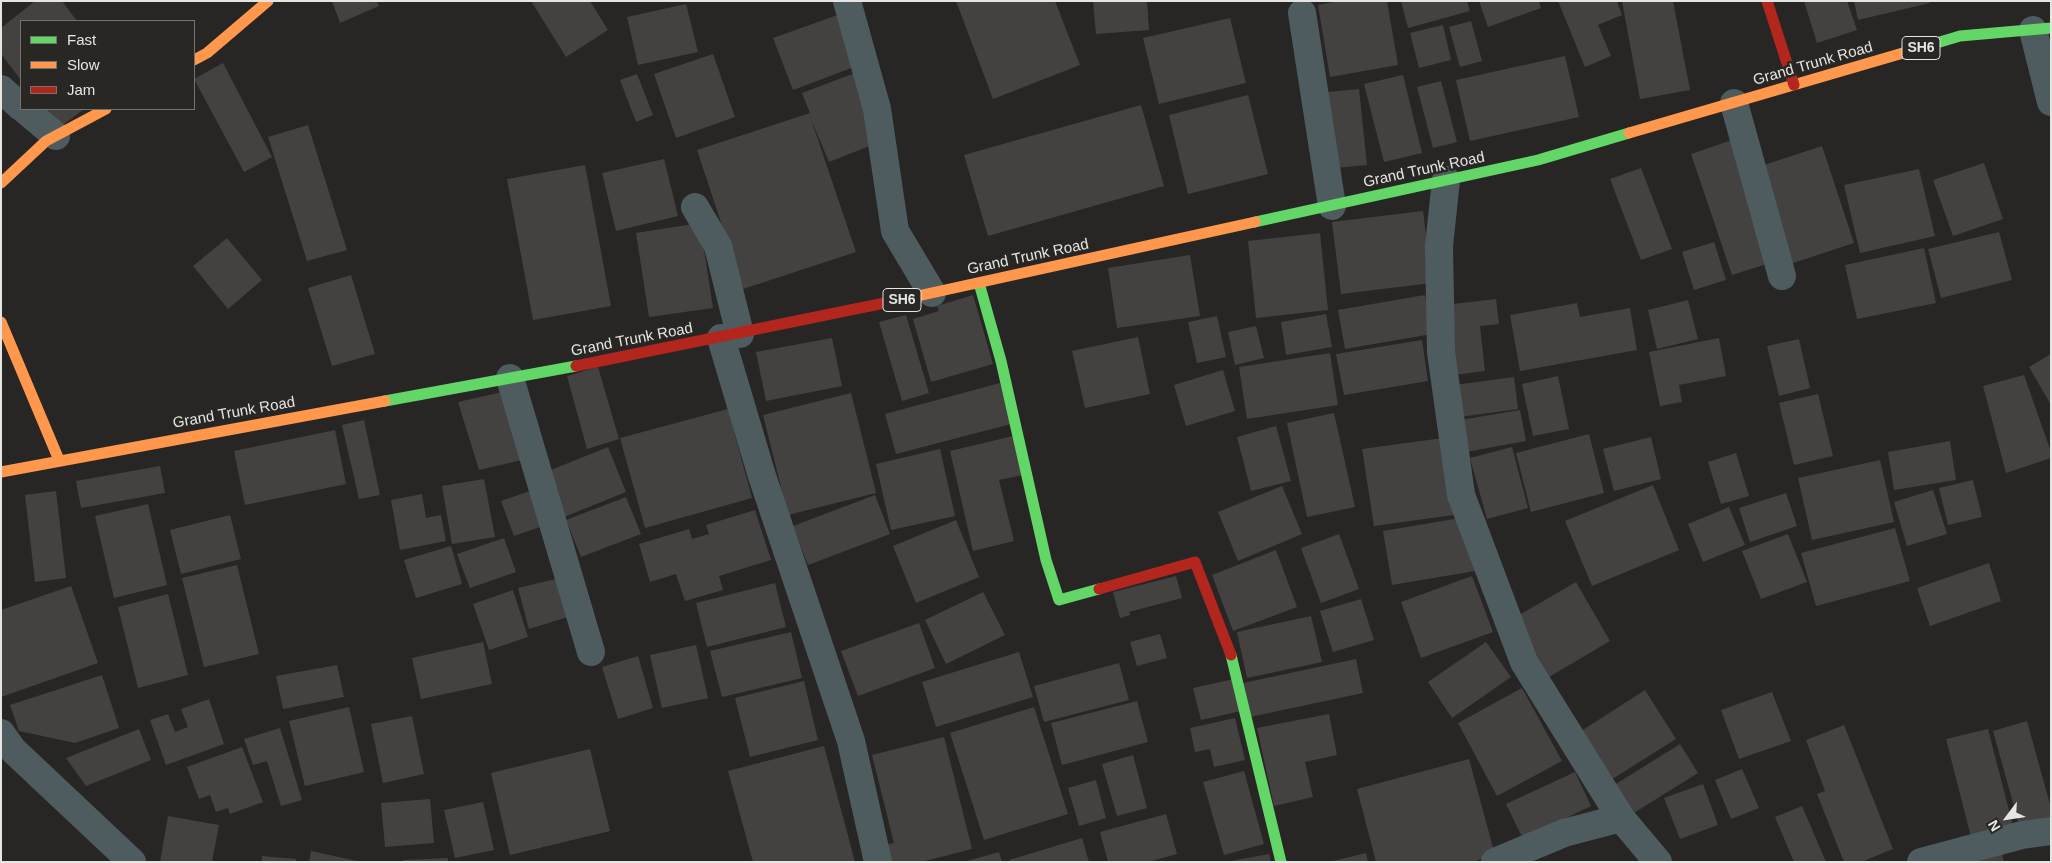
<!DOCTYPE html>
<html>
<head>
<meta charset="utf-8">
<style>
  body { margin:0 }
  #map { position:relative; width:2052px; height:863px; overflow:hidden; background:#272625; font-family:Arial,sans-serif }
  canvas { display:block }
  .frame { position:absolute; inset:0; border:2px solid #e5e5e2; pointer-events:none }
  .legend { position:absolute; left:20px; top:20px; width:175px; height:90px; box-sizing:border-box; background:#282724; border:1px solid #747370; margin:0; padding:6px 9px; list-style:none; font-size:15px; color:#e5e5e2 }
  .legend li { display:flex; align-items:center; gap:10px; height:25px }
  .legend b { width:25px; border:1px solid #747370 }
  .north { position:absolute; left:1982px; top:793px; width:50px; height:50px; -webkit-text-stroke:4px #282724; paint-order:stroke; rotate:239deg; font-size:14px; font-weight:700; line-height:20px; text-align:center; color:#e5e5e2 }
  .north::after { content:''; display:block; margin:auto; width:18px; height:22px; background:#e5e5e2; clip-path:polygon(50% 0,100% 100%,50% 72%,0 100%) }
</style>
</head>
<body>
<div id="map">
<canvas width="2052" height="863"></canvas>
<div class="frame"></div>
<ul class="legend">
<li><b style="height:6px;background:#63d668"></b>Fast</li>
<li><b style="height:6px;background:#ff974d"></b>Slow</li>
<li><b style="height:6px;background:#b3261e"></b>Jam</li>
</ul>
<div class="north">N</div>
</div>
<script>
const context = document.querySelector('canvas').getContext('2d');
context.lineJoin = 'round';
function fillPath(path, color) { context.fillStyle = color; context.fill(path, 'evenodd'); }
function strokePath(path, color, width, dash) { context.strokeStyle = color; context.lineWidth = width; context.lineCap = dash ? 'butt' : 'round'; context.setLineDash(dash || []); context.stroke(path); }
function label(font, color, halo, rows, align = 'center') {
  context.font = font + ' Arial,sans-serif'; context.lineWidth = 5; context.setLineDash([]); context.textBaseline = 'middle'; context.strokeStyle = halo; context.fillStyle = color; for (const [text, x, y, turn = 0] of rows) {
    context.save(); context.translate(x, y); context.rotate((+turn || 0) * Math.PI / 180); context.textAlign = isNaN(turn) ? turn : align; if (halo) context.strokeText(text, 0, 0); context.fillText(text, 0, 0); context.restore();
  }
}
const building = new Path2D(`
  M35,1h27l15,20h-56v59l-20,-26v-26z
  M332,1h45l2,5 -39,17z
  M531,1h59l18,29 -42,27z
  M956,1h99l25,64 -87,34z
  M1093,1h54l2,29 -53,4z
  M1338,1h49l11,64 -68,12 -12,-72z
  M1401,1h66l3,10 -62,17z
  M1479,1h60l2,7 -53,19z
  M1558,1h59l5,14 -24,10 13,31 -26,11z
  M1622,1h51l17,89 -50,9z
  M1804,1h43l10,29 -40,13z
  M1854,1h75l1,2 -72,17z
  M686,4l12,48 -60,13 -11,-48z
  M843,13l19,51 -69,26 -20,-52z
  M1230,18l16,65 -87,21 -16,-66z
  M1471,21l11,40 -22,6 -11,-40z
  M1443,25l8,35 -32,8 -9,-35z
  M713,54l22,63 -59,21 -22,-64z
  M1565,56l14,61 -109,24 -14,-61z
  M223,63l49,94 -28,15 -50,-93z
  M855,73l27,68 -53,21 -18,-43 45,133 -113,37 -46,-139 113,-37 -8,-20z
  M637,74l16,41 -17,7 -16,-42z
  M1403,75l19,78 -38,9 -20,-78z
  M1441,81l16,61 -24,6 -16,-61z
  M1359,89l8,76 -32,3 -8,-76z
  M1248,95l20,79 -80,20 -19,-79z
  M1141,105l23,81 -176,50 -24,-81z
  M44,109h40l-25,19z
  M308,125l39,125 -40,11 -39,-124z
  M1732,140l41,122 -41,13 -41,-121z
  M1822,146l32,97 -67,22 -32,-97z
  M664,159l14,57 -62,15 -14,-58z
  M1984,163l19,56 -50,17 -20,-56z
  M585,165l26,141 -78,14 -26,-141z
  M1641,168l31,81 -31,11 -31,-81z
  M1919,169l16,67 -75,17 -16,-68z
  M1423,211l9,72 -91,11 -9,-72z
  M700,223l13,85 -64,9 -13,-84z
  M1999,232l13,48 -71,18 -13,-49z
  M1320,233l8,77 -72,8 -8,-77z
  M227,238l35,42 -34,29 -35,-43z
  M1714,242l12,38 -32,10 -12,-38z
  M1924,248l12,55 -79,16 -12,-54z
  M1190,255l10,61 -83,12 -9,-60z
  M351,275l24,79 -43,12 -24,-78z
  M973,295l20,69 -62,18 -18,-63 26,-8 -2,-5z
  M1425,295l7,39 -87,15 -7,-39z
  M1496,299l3,25 -19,2 5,45 -32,4 -8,-70z
  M1688,300l10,39 -41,10 -9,-39z
  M1577,303l3,14 50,-9 7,42 -117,21 -10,-56z
  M1326,314l6,33 -46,8 -5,-33z
  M906,315l23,78 -27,8 -23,-79z
  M1217,316l9,41 -29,6 -9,-41z
  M1256,326l8,32 -29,7 -7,-33z
  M1138,337l12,57 -65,14 -13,-57z
  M832,338l10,48 -76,15 -10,-49z
  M1719,338l7,38 -47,9 3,17 -22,4 -11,-54z
  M1799,339l11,49 -31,8 -12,-50z
  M1422,340l6,41 -84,14 -8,-41z
  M1330,353l8,52 -91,14 -8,-52z
  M2051,354v51l-22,-38z
  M598,367l21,72 -32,10 -20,-73z
  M1223,370l12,41 -49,15 -12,-41z
  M2024,375l27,77v6l-45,15 -23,-87z
  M1558,376l11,53 -36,7 -11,-52z
  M1514,377l4,32 -59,8 -4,-32z
  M1000,383l11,41 -115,30 -11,-40z
  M502,392l20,68 -43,10 -21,-68z
  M851,393l25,100 -88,22 -25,-100z
  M1818,394l15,62 -39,9 -15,-62z
  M728,409l24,89 -107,30 -25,-90z
  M1520,410l6,31 -60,11 -6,-32z
  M1334,413l21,94 -48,10 -20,-94z
  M364,420l16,75 -21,4 -17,-74z
  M1276,426l15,55 -40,10 -14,-54z
  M335,430l11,54 -101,21 -11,-54z
  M1589,434l15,59 -73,19 -15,-59z
  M1013,436l10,39 -24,5 15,61 -41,10 -23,-100z
  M1651,437l10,42 -47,12 -11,-42z
  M1443,438l11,77 -80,11 -12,-77z
  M1950,441l6,39 -62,10 -6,-38z
  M608,447l18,45 -62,25 -18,-45z
  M1512,447l16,61 -41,11 -17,-61z
  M940,449l15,67 -64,14 -15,-66z
  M1736,453l13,43 -28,8 -13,-42z
  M1880,460l14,62 -82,18 -14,-62z
  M160,466l5,27 -84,15 -5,-27z
  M484,479l11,58 -43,7 -10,-58z
  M1973,480l9,37 -34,8 -9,-37z
  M1653,485l26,65 -87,36 -27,-65z
  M1282,486l20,48 -64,27 -20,-49z
  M1933,490l14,44 -40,12 -13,-44z
  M56,491l10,87 -31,4 -10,-87z
  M530,491l13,35 -29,10 -13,-35z
  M1786,493l11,33 -47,16 -11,-34z
  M422,494l4,24 15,-3 5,26 -46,9 -9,-50z
  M875,495l15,39 -82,31 -15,-39z
  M626,497l15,37 -60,23 -15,-37z
  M148,504l19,81 -53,13 -19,-82z
  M1729,507l16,38 -42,17 -15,-38z
  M755,510l16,50 -52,16 4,14 -38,11 -9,-27 -26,8 -11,-38 50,-15 3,10 17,-5 -3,-9z
  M230,515l11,44 -60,15 -11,-44z
  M1466,517l9,54 -83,14 -9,-54z
  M956,520l23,57 -63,26 -23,-57z
  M1895,528l15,53 -94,25 -15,-53z
  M1339,534l20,55 -38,14 -20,-55z
  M1788,534l19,48 -46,17 -19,-48z
  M504,538l12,34 -46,16 -13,-34z
  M451,546l11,38 -46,14 -12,-38z
  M1276,550l21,57 -64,24 -21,-56z
  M1989,563l12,38 -71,25 -13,-38z
  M237,565l22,89 -55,13 -22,-89z
  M1176,576l6,22 -53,14 1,3 -10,3 -7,-26z
  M1472,576l21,56 -72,26 -20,-56z
  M560,578l11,38 -42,13 -11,-41z
  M1576,582l34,59 -61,36 -35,-59z
  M775,583l11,44 -79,20 -11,-44z
  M71,586l27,77 -97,34v-87z
  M513,590l15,47 -39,13 -16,-46z
  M983,592l22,43 -59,29 -21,-44z
  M168,594l20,81 -50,13 -20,-81z
  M1361,599l13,41 -41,12 -13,-41z
  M1311,616l11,46 -75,16 -10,-46z
  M919,623l16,45 -77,28 -17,-45z
  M791,632l11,46 -80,19 -12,-46z
  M1160,634l7,24 -30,8 -7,-24z
  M483,642l9,42 -71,15 -9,-41z
  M1486,642l25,35 -59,41 -24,-36z
  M696,645l12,53 -46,10 -12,-53z
  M1019,652l14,45 -97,30 -14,-45z
  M638,656l15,52 -35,11 -16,-52z
  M1356,659l7,34 -113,24 -7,-34z
  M1119,663l10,37 -85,22 -10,-36z
  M337,665l7,32 -61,12 -7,-33z
  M102,675l17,53 -44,15 -56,-12 -9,-26z
  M1234,679l7,32 -40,9 -8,-32z
  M804,681l14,59 -68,17 -15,-59z
  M1522,688l40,73 -65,35 -39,-73z
  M1645,690l31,49 -70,44 -31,-48z
  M1772,692l19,49 -52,18 -18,-49z
  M209,699l15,45 -58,21 -16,-45 18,-6 7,18 13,-5 -7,-18z
  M1137,701l11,41 -86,23 -11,-42z
  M349,707l15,65 -59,14 -16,-65z
  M1034,707l34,107 -84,26 -34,-107z
  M1329,714l8,41 -32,7 8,35 -39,9 -17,-78z
  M412,716l12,58 -41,9 -12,-59z
  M1235,718l10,42 -31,7 -4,-18 -15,3 -5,-24z
  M2027,721l24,87v12l-31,8 -27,-97z
  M1844,725l49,124 -32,13h-17l-27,-68 8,-3 -19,-51z
  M280,728l22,72 -21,6 -14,-45 -14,4 -9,-26z
  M139,729l12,31 -65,26 -20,-28z
  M1988,729l25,97 -42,11 -25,-98z
  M944,737l28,112 -51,13h-31l-4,-17 8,-2 -22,-88z
  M1680,744l18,29 -69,43 -18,-29z
  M824,746l31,116h-102l-25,-91z
  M242,747l21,55 -33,12 -2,-6 -12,4 -6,-17 -11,4 -12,-32z
  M590,749l20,82 -100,24 -19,-82z
  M1133,755l14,53 -30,8 -15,-52z
  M1469,759l26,96 -23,7h-96l-19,-73z
  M1742,769l17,39 -28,11 -16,-39z
  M1244,771l20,73 -40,11 -21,-73z
  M1575,772l16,34 -68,33 -17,-35z
  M1096,780l10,38 -27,8 -11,-38z
  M1703,784l15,41 -38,14 -16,-41z
  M430,799l4,44 -49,4 -4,-44z
  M483,802l11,48 -39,8 -11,-48z
  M1802,806l24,56h-32l-19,-45z
  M1166,814l11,40 -29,8h-40l-8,-30z
  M168,816l51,9 -7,37h-52z
  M1082,838l7,24h-79l-1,-2z
  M1999,844l5,18h-59z
  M311,851l46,10v1h-48z
  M999,852l3,10h-35v-1z
  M1366,853l2,9h-35v-1z
  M1269,854l2,8h-40v-1z
  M262,856l34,3v3h-34z
  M448,858v4h-45v-2z`);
const street = new Path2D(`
  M847,1l30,108 18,122 37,62
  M1302,13l30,193
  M2033,30l18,72
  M1,89l20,18
  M1734,103l48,173
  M24,109l32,27
  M1446,180l-7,66 2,106 20,143 63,167 97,156 37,44
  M695,207l23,39 22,88
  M721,338l41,138 89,265 27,121
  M510,378l81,274
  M1,733l12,17 119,112
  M1495,862l69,-29 57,-15
  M1921,862l101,-27 29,-4`);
const fast = new Path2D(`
  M1903,53l57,-17 91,-8
  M1255,222l283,-62 91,-27
  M979,283l22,78 45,199 13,40 40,-11
  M385,401l191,-35
  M1231,655l50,207`);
const slow = new Path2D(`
  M194,60l13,-7 61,-52
  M1629,133l274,-80
  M1,183l45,-42 60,-32
  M904,299l351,-77
  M1,322l58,138
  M1,472l384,-71`);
const jam = new Path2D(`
  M1767,1l27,84
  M576,366l328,-67
  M1099,589l96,-27 36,93`);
const shields = [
  [1921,48,38],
  [902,300,38]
];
const shieldNames = [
  ["SH6",1921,48],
  ["SH6",902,300]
];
const streetNames = [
  ["Grand Trunk Road",1813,64,-16],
  ["Grand Trunk Road",1424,170,-12],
  ["Grand Trunk Road",1028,257,-12],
  ["Grand Trunk Road",632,340,-11],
  ["Grand Trunk Road",234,413,-10]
];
fillPath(building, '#434240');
strokePath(street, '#4e5c60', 28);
strokePath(fast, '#63d668', 11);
strokePath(slow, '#ff974d', 11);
strokePath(jam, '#b3261e', 11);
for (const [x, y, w] of shields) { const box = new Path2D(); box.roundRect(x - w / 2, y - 11.5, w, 23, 4); context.fillStyle = '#282724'; context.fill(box); strokePath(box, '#e5e5e2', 1); }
label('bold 14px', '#e5e5e2', null, shieldNames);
label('15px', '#e5e5e2', '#282724', streetNames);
</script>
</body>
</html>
